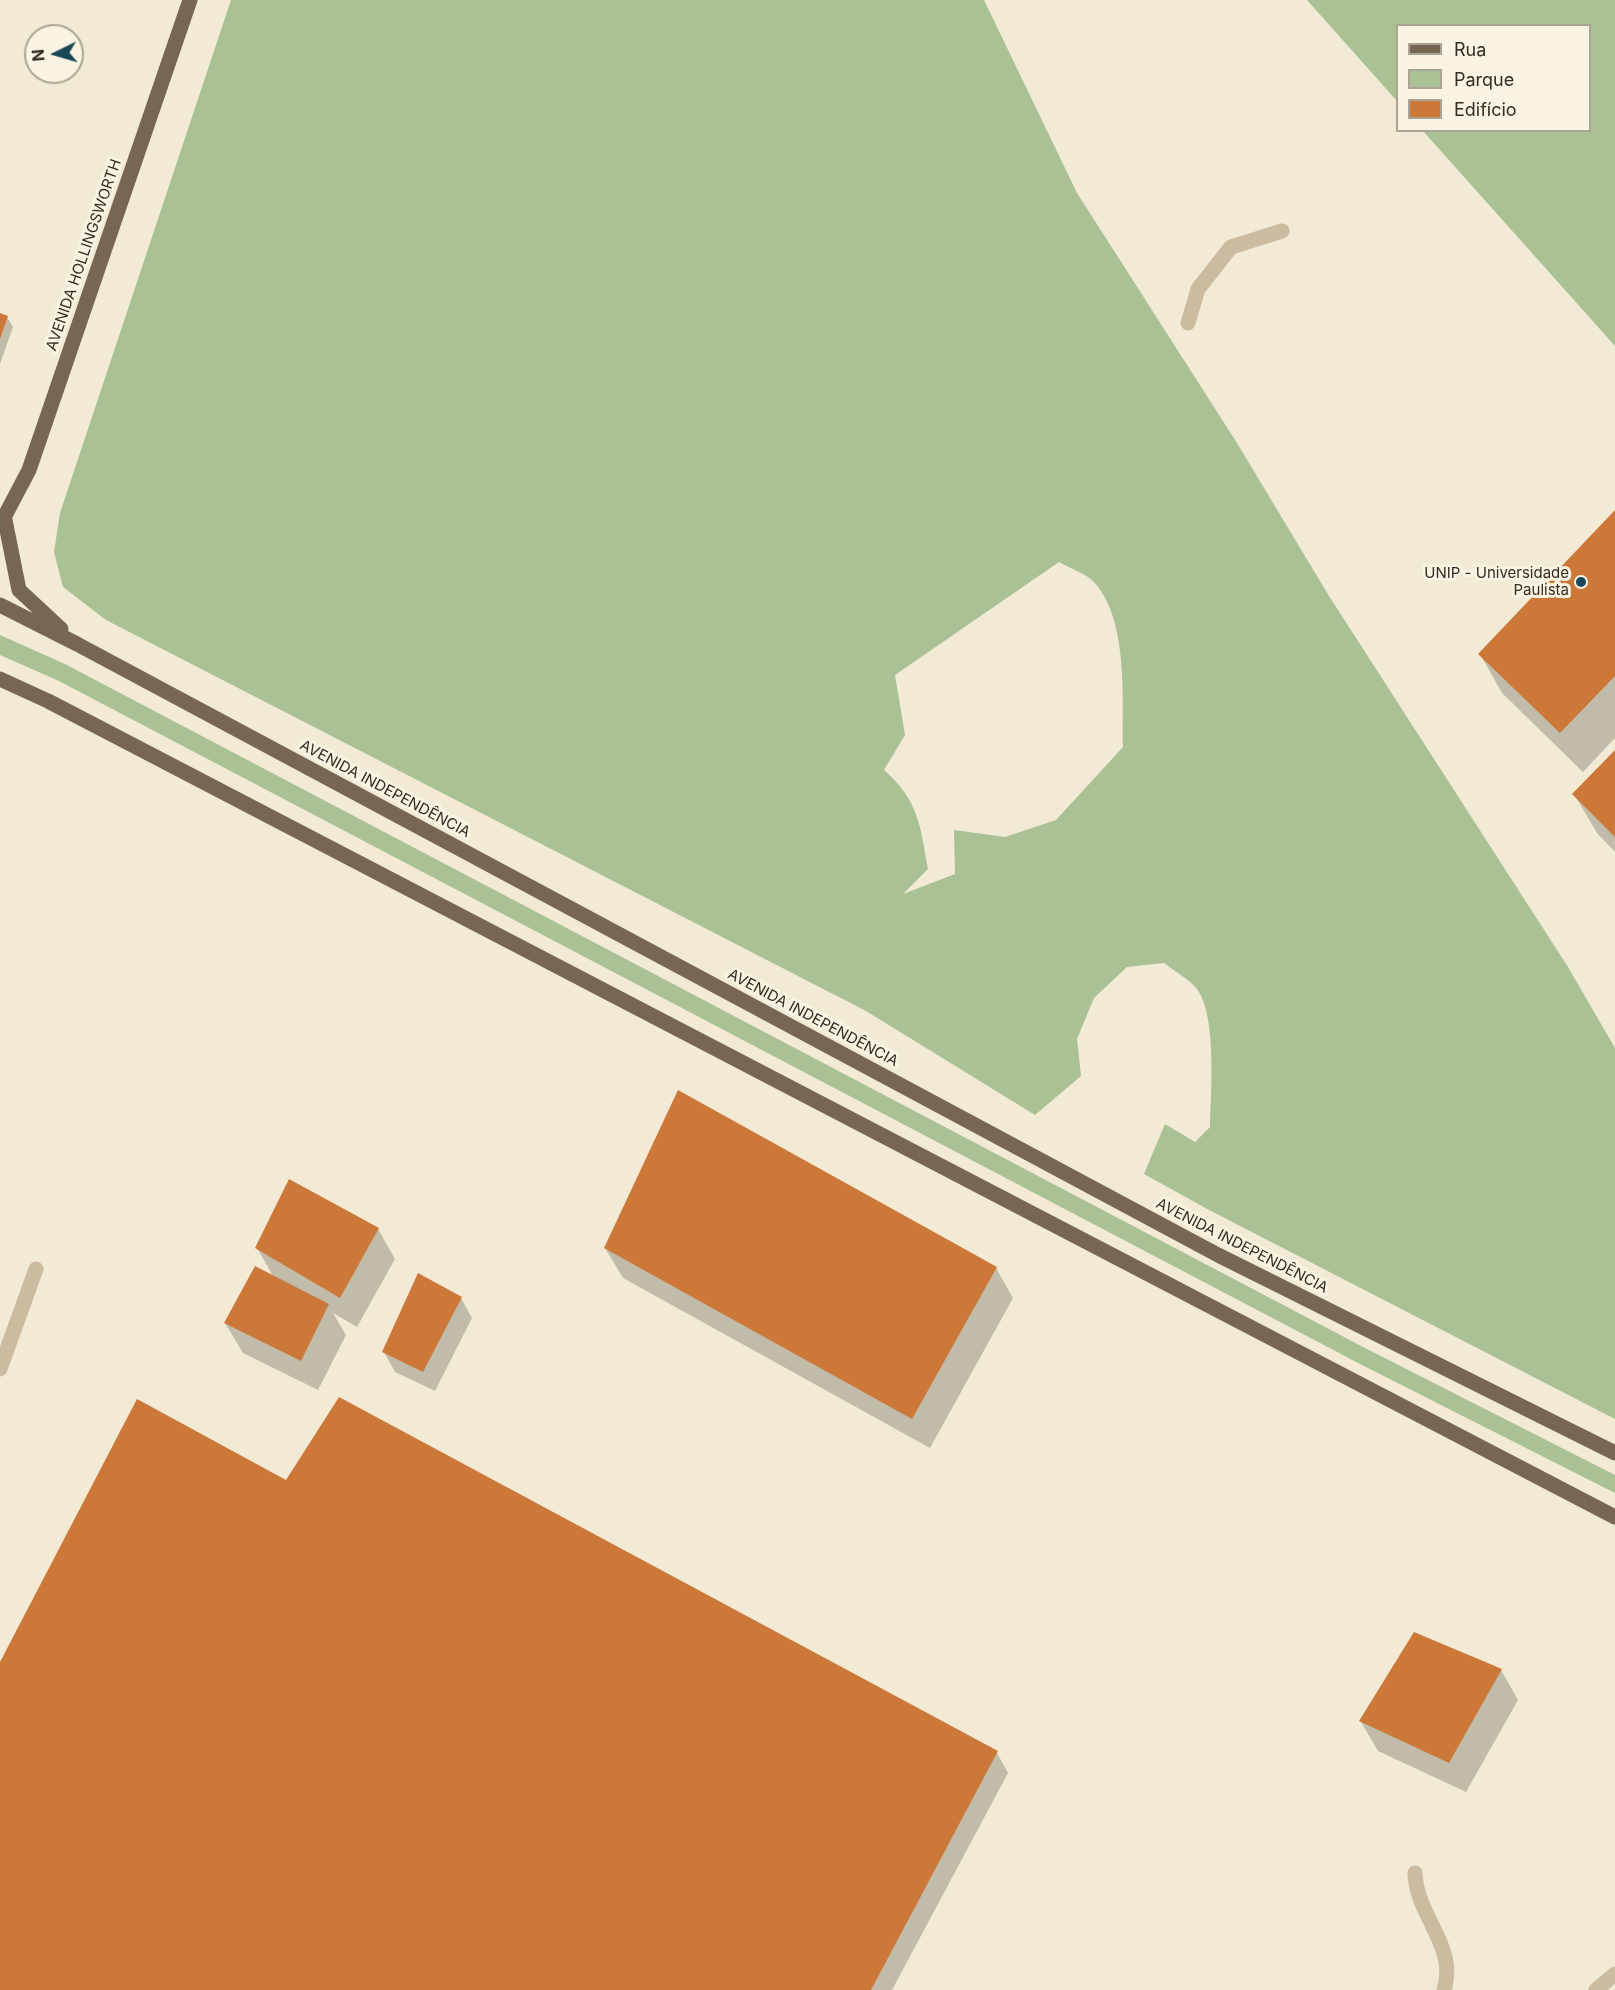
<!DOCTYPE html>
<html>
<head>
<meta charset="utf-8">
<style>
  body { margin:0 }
  #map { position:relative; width:1615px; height:1990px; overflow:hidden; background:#f2ead5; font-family:Inter,sans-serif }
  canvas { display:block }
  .legend { position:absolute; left:1396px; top:24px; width:195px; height:108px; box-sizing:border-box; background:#faf3e1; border:2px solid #aba395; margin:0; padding:8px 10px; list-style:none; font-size:18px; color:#342c24 }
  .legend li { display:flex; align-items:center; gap:12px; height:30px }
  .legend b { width:30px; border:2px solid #aba395 }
  .north { position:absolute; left:24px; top:24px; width:60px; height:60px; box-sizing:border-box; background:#faf3e1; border:2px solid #aba395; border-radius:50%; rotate:265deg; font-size:16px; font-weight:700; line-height:24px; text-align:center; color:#342c24 }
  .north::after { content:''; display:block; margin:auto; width:21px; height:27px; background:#184757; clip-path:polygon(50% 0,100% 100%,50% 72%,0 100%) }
</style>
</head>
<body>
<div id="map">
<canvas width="1615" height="1990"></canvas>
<ul class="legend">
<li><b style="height:8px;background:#776654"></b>Rua</li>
<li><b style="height:16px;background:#aac195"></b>Parque</li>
<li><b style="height:16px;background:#cc7839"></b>Edifício</li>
</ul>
<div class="north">N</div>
</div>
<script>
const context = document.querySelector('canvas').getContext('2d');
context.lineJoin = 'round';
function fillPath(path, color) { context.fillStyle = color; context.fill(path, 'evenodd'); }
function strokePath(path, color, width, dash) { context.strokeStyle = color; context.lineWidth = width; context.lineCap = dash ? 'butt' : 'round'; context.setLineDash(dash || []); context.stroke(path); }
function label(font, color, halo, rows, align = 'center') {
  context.font = font + ' Inter,sans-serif'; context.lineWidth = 6; context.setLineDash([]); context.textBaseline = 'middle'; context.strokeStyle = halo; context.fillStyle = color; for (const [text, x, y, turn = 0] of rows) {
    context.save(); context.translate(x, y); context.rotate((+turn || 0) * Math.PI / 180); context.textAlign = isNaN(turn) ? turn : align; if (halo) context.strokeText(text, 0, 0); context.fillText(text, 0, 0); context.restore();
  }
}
const green = new Path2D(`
  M231,0h753l93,193 160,250 92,153 239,371 47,81v371l-404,-208 -67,-37 21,-50 30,18 15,-15c1,-34 7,-110 -13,-138 -8,-10 -23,-18 -33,-26l-37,4 -33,31 -17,41 4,37 -46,39 -169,-104 -760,-391 -43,-33 -9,-35 6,-39zM1059,562c10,6 25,11 33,18 37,37 30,118 31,167l-67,73 -51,17 -51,-7 1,44 -52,20 25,-25c-8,-44 -9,-68 -44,-99l21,-35 -10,-60z
  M1307,0h308v346l-192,-215 167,-1v-104h-192l-1,75z
  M0,635l65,29 1300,684 250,127v18l-255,-129 -1301,-683 -59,-26z`);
const shadow = new Path2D(`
  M0,315l7,2 6,10 -13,37z
  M1615,513v225l-32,34 -81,-79 -22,-39z
  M1615,753v99l-18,-19 -23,-39z
  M378,1229l17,30 -38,68 -24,-14 13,22 -28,55 -75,-37 -18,-30 48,-47 -16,-28z
  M605,1248l391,20 17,30 -83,150 -307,-170z
  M461,1298l11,20 -37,73 -40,-19 -11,-20z
  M287,1482l710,271 11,20 -116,217h-892v-325z
  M1501,1670l17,30 -52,92 -88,-41 -17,-29z`);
const building = new Path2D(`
  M0,313l8,3 -8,23z
  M1615,510v166l-55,57 -82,-79z
  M1615,750v87l-43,-43z
  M678,1090l319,177 -85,152 -308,-171z
  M289,1179l90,49 -39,70 -85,-50z
  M255,1266l74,38 -28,57 -77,-38z
  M418,1273l44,24 -39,75 -41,-20z
  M339,1397l659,354 -127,239h-871v-328l137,-263 149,81z
  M1414,1632l88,37 -53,94 -90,-42z`);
const minor = new Path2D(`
  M1188,323l10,-34 33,-42 51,-16
  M0,1369l36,-100
  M1415,1873c1,43 43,73 29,117
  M1596,1990l19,-16`);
const major = new Path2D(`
  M5,520l14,70 42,39
  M0,525l29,-55 161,-470
  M0,605l77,39 1141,611 397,198
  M0,679l48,22 1567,816`);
const markers = [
  [1581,582,6,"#184757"]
];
const streetNames = [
  ["AVENIDA HOLLINGSWORTH",84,255,-71],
  ["AVENIDA INDEPENDÊNCIA",385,789,28],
  ["AVENIDA INDEPENDÊNCIA",813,1018,28],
  ["AVENIDA INDEPENDÊNCIA",1242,1246,27]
];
const poiNames = [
  ["UNIP - Universidade",1569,573],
  ["Paulista",1569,590]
];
fillPath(green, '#aac195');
fillPath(shadow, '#0003');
fillPath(building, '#cc7839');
strokePath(minor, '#cabba1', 15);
strokePath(major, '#776654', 15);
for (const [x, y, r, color] of markers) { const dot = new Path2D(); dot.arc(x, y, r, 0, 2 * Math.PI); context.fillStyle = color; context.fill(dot); strokePath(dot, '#faf3e1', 2); }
label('15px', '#342c24', '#faf3e1', streetNames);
label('15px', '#342c24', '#faf3e1', poiNames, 'right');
</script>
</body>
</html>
